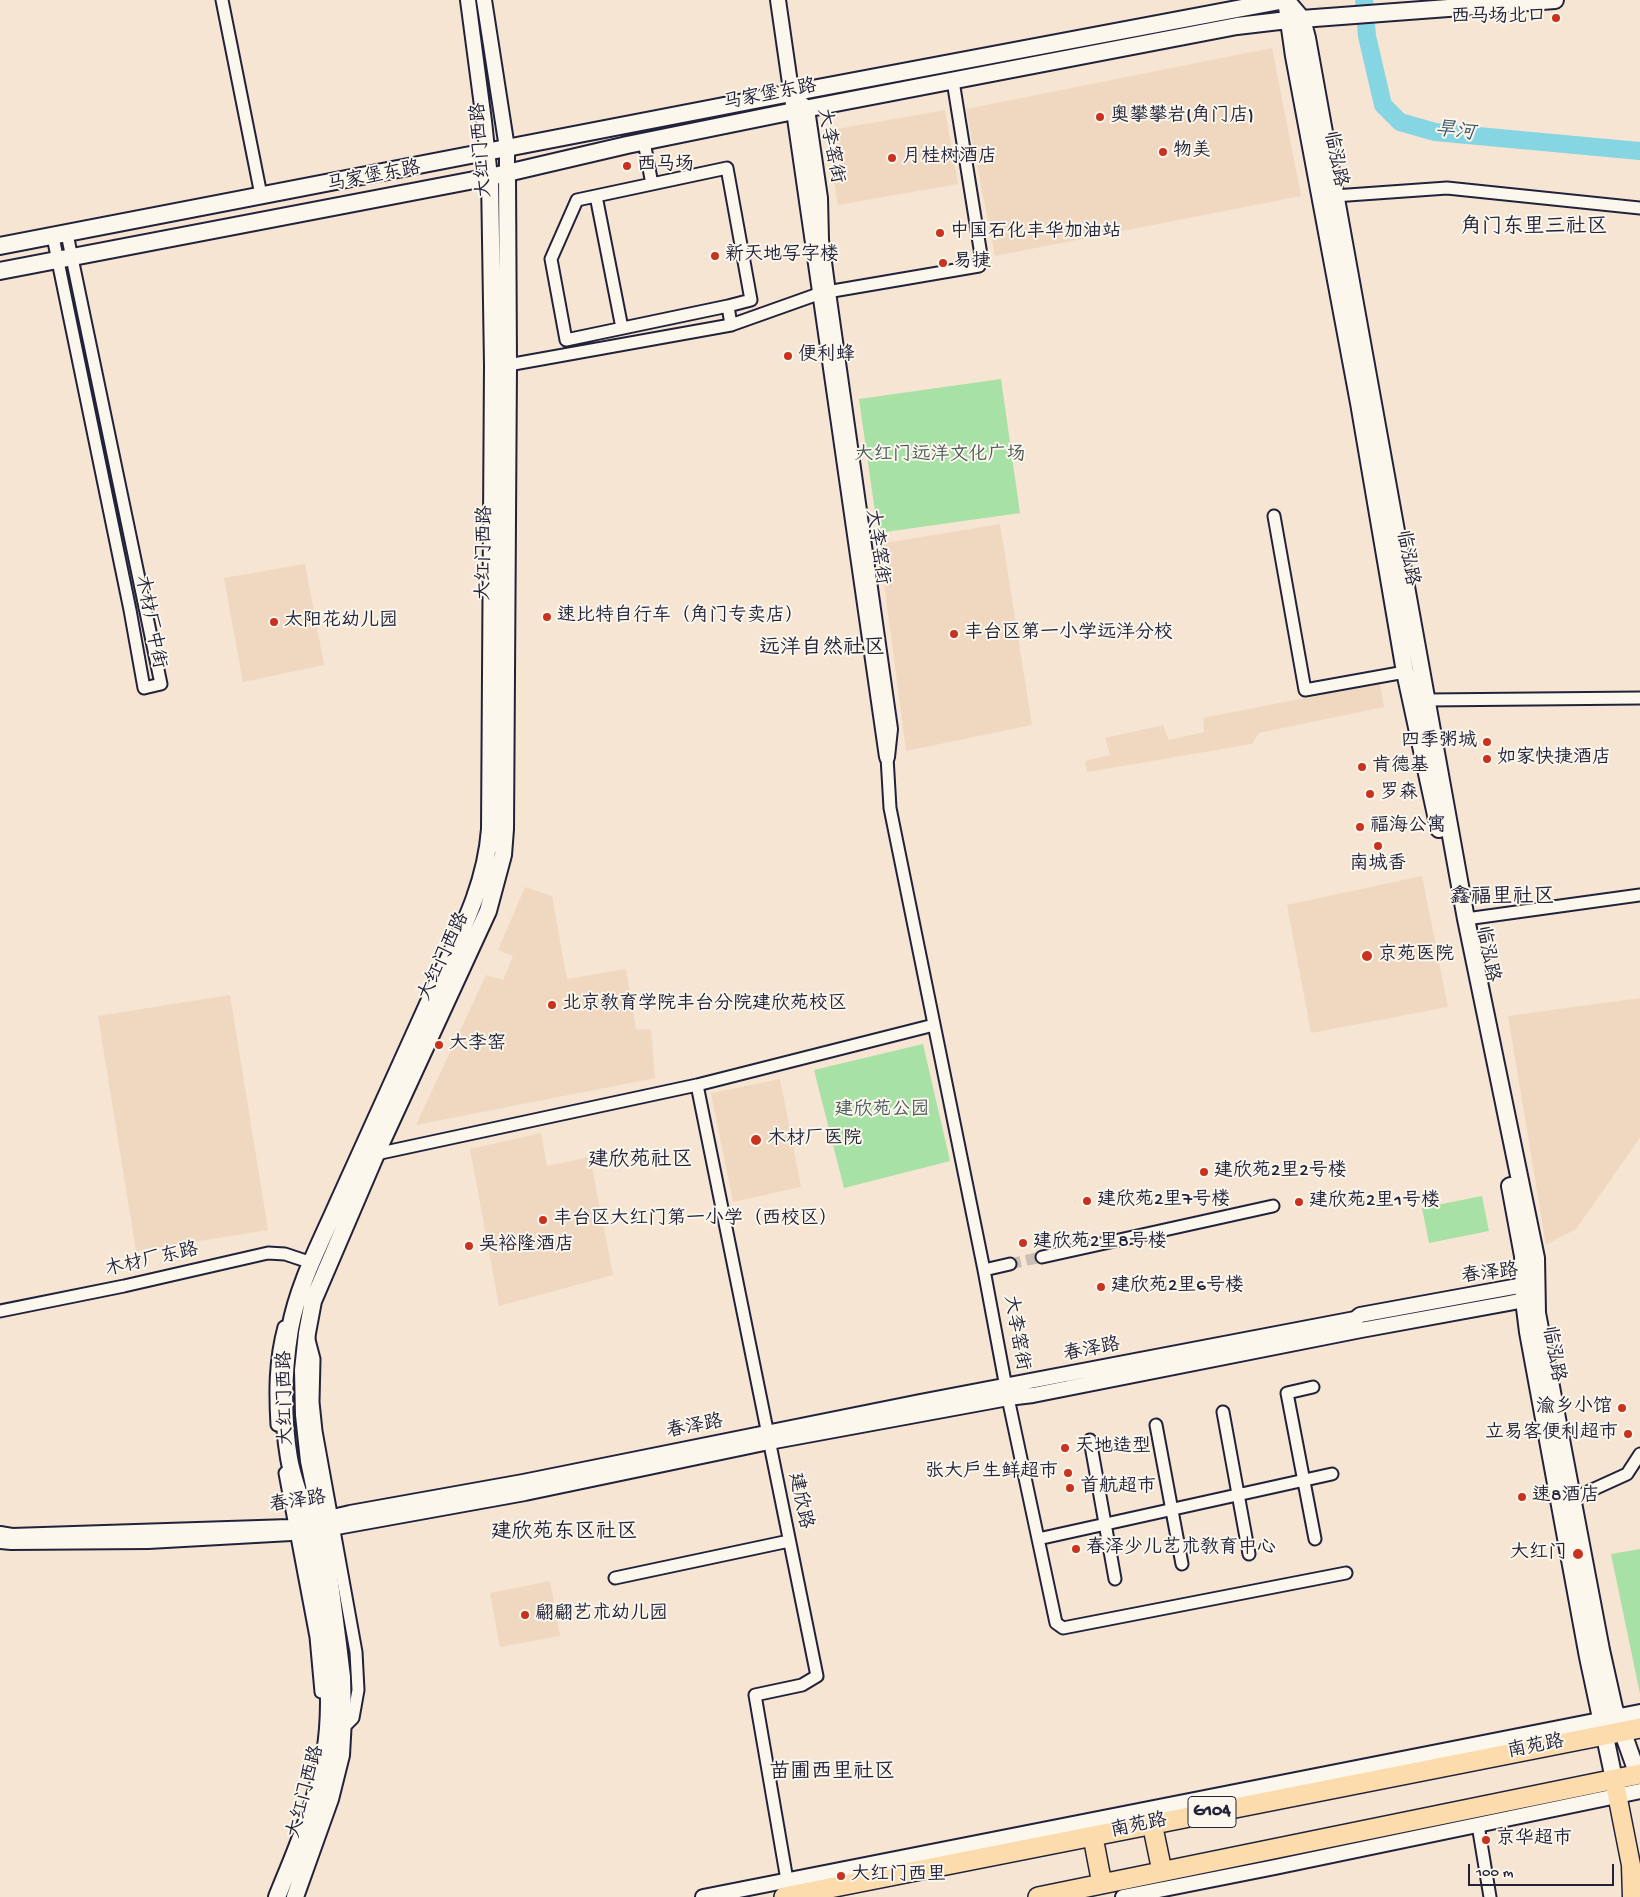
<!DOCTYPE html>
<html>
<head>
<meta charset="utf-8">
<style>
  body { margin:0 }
  #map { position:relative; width:1640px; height:1897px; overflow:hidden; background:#f5e5d2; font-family:"Gochi Hand",sans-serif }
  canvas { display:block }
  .scale { position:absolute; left:1468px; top:1864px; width:146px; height:22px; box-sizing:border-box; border:2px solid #22223b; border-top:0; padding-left:6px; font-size:15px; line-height:18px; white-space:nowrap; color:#22223b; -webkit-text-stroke:4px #fbf7ec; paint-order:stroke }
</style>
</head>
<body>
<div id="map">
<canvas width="1640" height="1897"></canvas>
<div class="scale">100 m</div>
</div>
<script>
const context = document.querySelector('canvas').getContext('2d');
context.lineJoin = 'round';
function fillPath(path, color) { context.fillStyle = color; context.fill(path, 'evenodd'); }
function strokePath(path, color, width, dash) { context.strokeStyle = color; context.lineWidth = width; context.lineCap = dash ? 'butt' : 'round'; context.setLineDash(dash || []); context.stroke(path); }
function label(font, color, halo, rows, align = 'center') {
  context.font = font + ' "Gochi Hand","LXGW WenKai TC",sans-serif'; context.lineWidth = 4; context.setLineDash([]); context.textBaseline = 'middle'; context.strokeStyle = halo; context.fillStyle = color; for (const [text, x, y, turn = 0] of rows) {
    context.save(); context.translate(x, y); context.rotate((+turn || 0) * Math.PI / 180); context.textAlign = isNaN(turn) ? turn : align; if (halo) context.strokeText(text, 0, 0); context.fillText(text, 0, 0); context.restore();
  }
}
const built = new Path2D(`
  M1272,48l29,148 -306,60 -29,-147z
  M945,110l13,74 -120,21 -12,-74z
  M1000,524l32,201 -126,26 -27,-207z
  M305,564l19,101 -81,17 -19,-104z
  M1380,683l4,24 -125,26 -7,11 -165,28 -2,-11 25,-6 -5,-17 58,-13 6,15 35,-8 -1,-14z
  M1422,876l26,131 -137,26 -24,-128z
  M525,887l27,9 15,83 59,-10 10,61 15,-1 4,49 -239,47 70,-150 17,5 10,-24 -15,-6z
  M230,995l38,235 -132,21 -38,-235z
  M1640,998v140l-64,91 -30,16 -38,-229z
  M780,1079l21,108 -68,15 -22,-109z
  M541,1133l6,33 43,-9 23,118 -114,31 -29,-157z
  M550,1581l10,55 -60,11 -10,-54z`);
const green = new Path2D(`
  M1001,379l19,134 -142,20 -19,-134z
  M923,1044l27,117 -106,27 -30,-118z
  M1482,1196l7,35 -60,12 -7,-35z
  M1640,1549v145l-29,-140z`);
const river = new Path2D(`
  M1364,0l3,36 16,69 17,17 35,10 205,19`);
const minorTunnel = new Path2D(`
  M1010,1264l32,-7`);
const minor = new Path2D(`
  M222,0l39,195
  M644,142l8,42
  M596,196l26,132
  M1334,196l113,-8 193,20
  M53,237l77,373 14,78 17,-4 -94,-450
  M728,306l-162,34 -15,-81 26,-59 150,-32 24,132 -23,6 3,19
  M508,365l223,-40 90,-32 158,-27 2,-11 -28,-174
  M1274,516l31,174 100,-18
  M1427,700l213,-2
  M887,757l3,51 94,462 24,128 48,225 7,5 283,-55
  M1466,919l174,-24
  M697,1085l120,591 -15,9 -47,10 32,185
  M376,1154l321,-69 237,-60
  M1042,1257l231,-51
  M984,1270l26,-6
  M0,1311l124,-25 144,-33 17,1 27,9
  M309,1340l5,19 -1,43 3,29 40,221 2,38 -5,28 -11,11
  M1313,1387l-26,6 28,146
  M1223,1412l26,142
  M277,1425c-2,-33 -2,-65 7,-98
  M1156,1425l26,139
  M1090,1440l25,139
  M285,1473l31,164 5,55
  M1572,1499l55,-25 13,-20
  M1038,1539l294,-65
  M615,1578l174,-37
  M1478,1825l12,72`);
const tertiary = new Path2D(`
  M468,0l16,121 6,56
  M484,0l23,148v25
  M778,0l109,757 3,-28 -62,-437 -7,-52 -1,-42 -13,-89 -16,-16
  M0,1534l12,2 278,-9 60,-14 173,-31 397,-80 435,-83 5,-4 164,-30 12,7 -12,8 -15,3 -148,27 -328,65 -25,3 -239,44 -244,51 -216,39 -161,9 -137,1 -11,-1
  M703,1897l937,-185
  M1123,1897l152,-30 365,-76`);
const secondary = new Path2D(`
  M1286,0l16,19 5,19 159,881 70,339 1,55 64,337 13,58 24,67
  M1286,0l8,56 65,347 46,269 34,157
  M0,246l791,-153 494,-93
  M0,271l490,-94 137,-32 167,-34 443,-85 51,-6 267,-20
  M1510,1186l13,70 1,44 4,32 60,325 26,122
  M277,1897c19,-47 40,-94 48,-144 9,-53 1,-105 -6,-157 -4,-22 -7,-45 -11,-67 -4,-24 -15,-47 -19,-71 -7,-42 -6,-86 1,-129 8,-44 30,-85 48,-126 33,-74 67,-147 100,-221 23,-50 48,-97 52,-153l3,-464 -3,-188
  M295,1897l35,-98 11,-44 2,-36 -1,-42 -4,-33 -15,-115 -14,-68 -5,-46 -1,-45 4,-37 6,-32 63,-147 112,-243 15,-56 2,-26 3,-464 -1,-192`);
const primary = new Path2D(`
  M1614,1779l17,86 1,32`);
const trunk = new Path2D(`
  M1152,1823l10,48
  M1093,1837l9,47
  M784,1897l856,-169
  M1038,1897l602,-123`);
const markers = [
  [1556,18,5,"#c8321e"],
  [1100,117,5,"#c8321e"],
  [1163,152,5,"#c8321e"],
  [892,158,5,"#c8321e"],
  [627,166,5,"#c8321e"],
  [940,233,5,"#c8321e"],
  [715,256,5,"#c8321e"],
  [943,263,5,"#c8321e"],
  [788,356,5,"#c8321e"],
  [547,617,5,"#c8321e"],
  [274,622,5,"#c8321e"],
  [954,634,5,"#c8321e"],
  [1487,742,5,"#c8321e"],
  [1487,759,5,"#c8321e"],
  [1362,767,5,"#c8321e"],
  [1370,794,5,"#c8321e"],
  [1360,827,5,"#c8321e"],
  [1378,846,5,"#c8321e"],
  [1367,956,6,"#c8321e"],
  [552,1005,5,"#c8321e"],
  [439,1045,5,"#c8321e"],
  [756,1140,6,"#c8321e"],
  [1204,1172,5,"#c8321e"],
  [1087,1201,5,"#c8321e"],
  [1299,1202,5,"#c8321e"],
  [543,1220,5,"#c8321e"],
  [1023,1243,5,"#c8321e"],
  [469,1246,5,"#c8321e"],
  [1101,1287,5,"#c8321e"],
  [1622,1408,5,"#c8321e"],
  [1628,1434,5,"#c8321e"],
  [1065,1448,5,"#c8321e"],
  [1068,1473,5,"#c8321e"],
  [1070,1488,5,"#c8321e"],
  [1522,1497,5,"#c8321e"],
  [1076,1549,5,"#c8321e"],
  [1578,1554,6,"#c8321e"],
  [525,1615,5,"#c8321e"],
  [1486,1840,5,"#c8321e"],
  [841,1876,5,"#c8321e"]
];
const shields = [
  [1212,1812,48]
];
const shieldNames = [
  ["G104",1212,1812]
];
const poiNames = [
  ["西马场北口",1546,18,"right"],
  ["奥攀攀岩(角门店)",1110,117],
  ["物美",1173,152],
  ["月桂树酒店",902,158],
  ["西马场",637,166],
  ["中国石化丰华加油站",950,233],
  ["新天地写字楼",725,256],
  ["易捷",953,263],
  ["便利蜂",798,356],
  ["速比特自行车（角门专卖店）",557,617],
  ["太阳花幼儿园",284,622],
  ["丰台区第一小学远洋分校",964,634],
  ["四季粥城",1477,742,"right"],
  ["如家快捷酒店",1497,759],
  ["肯德基",1372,767],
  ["罗森",1380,794],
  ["福海公寓",1370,827],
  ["南城香",1378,865,"center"],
  ["京苑医院",1378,956],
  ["北京教育学院丰台分院建欣苑校区",562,1005],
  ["大李窑",449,1045],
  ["木材厂医院",767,1140],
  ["建欣苑2里2号楼",1214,1172],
  ["建欣苑2里7号楼",1097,1201],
  ["建欣苑2里1号楼",1309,1202],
  ["丰台区大红门第一小学（西校区）",553,1220],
  ["建欣苑2里8号楼",1033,1243],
  ["吴裕隆酒店",479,1246],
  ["建欣苑2里6号楼",1111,1287],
  ["渝乡小馆",1612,1408,"right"],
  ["立易客便利超市",1618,1434,"right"],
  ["天地造型",1075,1448],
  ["张大户生鲜超市",1058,1473,"right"],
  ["首航超市",1080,1488],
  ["速8酒店",1532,1497],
  ["春泽少儿艺术教育中心",1086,1549],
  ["大红门",1567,1554,"right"],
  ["翩翩艺术幼儿园",535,1615],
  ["京华超市",1496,1840],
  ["大红门西里",851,1876]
];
const streetNames = [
  ["马家堡东路",770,96,-11],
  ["大李窑街",829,146,79],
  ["大红门西路",483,150,-94],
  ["临泓路",1334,159,79],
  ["马家堡东路",374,178,-11],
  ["大李窑街",876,547,82],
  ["大红门西路",486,553,-89],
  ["临泓路",1406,558,80],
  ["木材厂中街",149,622,79],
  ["临泓路",1486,954,79],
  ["大红门西路",445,957,-65],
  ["木材厂东路",152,1261,-13],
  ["春泽路",1490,1275,-7],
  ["大李窑街",1015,1333,80],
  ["春泽路",1092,1351,-11],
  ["临泓路",1552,1354,80],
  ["大红门西路",287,1398,-91],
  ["春泽路",695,1428,-11],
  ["建欣路",799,1501,78],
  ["春泽路",298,1503,-9],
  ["南苑路",1536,1748,-11],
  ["大红门西路",307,1792,-75],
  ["南苑路",1139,1827,-12]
];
const parkNames = [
  ["大红门远洋文化广场",940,456],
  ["建欣苑公园",882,1111]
];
const waterNames = [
  ["旱河",1455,133,7]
];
const quarterNames = [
  ["角门东里三社区",1534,229],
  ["远洋自然社区",822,650],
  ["鑫福里社区",1502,899],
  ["建欣苑社区",640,1162],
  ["建欣苑东区社区",564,1534],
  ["苗圃西里社区",832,1774]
];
fillPath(built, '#f0d8c0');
fillPath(green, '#a7e1a6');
strokePath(river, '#86d5e3', 18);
strokePath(minorTunnel, '#cbbeb4', 11, [11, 5.5]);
strokePath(minor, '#22223b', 15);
strokePath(tertiary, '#22223b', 18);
strokePath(secondary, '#22223b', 20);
strokePath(primary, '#22223b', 21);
strokePath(trunk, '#22223b', 22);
strokePath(minor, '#fbf7ec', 11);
strokePath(tertiary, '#fbf7ec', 14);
strokePath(secondary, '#fbf7ec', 16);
strokePath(primary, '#fcdcac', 18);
strokePath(trunk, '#fcdcac', 19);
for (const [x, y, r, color] of markers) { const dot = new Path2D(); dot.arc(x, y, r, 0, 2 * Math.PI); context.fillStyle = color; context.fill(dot); strokePath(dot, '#fbf7ec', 2); }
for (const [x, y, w] of shields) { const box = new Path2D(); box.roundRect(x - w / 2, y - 15.5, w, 31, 4); context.fillStyle = '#fbf7ec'; context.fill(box); strokePath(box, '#22223b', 1); }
label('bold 18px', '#22223b', null, shieldNames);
label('19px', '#22223b', '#fbf7ec', poiNames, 'left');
label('19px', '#22223b', '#fbf7ec', streetNames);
label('19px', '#4a5b5b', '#fbf7ec', parkNames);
label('italic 20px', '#40586d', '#fbf7ec', waterNames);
label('21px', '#22223b', '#fbf7ec', quarterNames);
</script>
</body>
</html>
